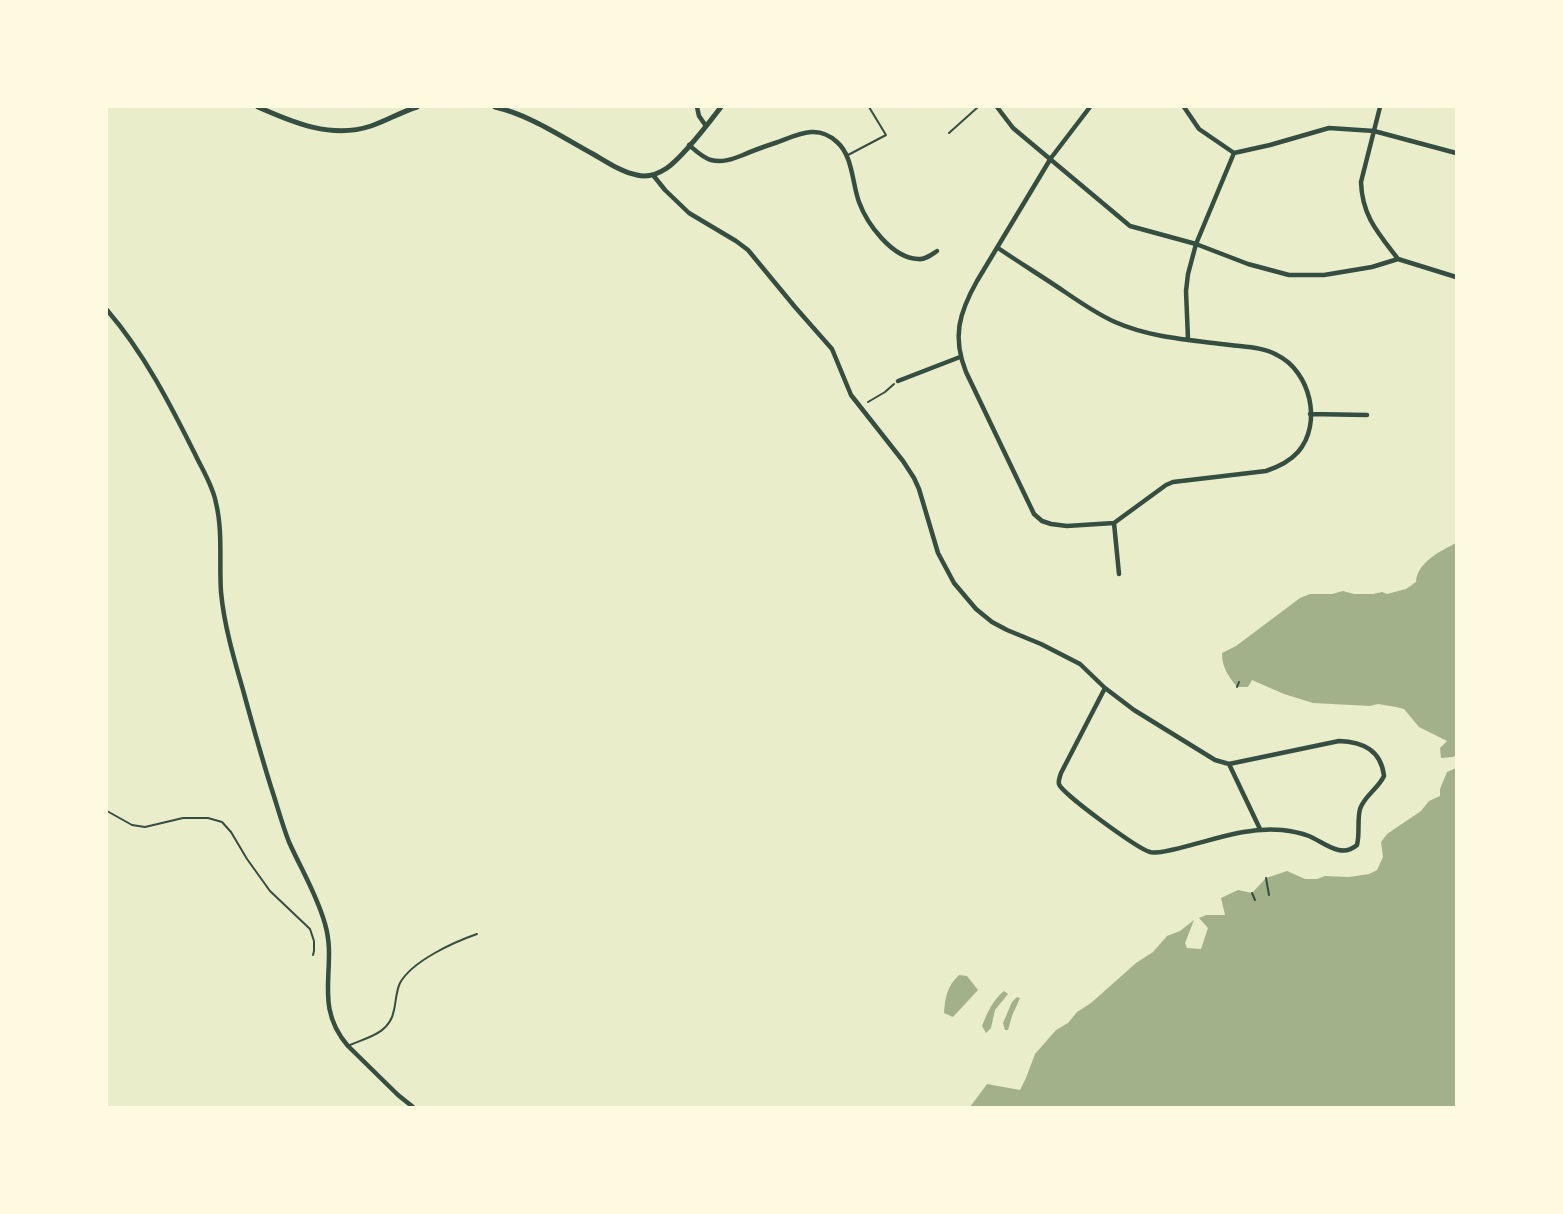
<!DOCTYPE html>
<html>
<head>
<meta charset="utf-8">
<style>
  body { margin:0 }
  #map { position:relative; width:1563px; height:1214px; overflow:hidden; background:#e9edc9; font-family:Figtree,sans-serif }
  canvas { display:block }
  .frame { position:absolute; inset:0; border:108px solid #fefae0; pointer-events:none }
</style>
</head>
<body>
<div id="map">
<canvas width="1563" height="1214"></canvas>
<div class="frame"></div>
</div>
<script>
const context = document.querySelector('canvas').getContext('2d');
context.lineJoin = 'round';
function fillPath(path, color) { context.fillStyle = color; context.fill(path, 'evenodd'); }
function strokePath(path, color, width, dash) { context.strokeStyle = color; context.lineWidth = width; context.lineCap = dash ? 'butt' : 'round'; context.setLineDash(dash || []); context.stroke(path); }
const water = new Path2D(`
  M1456,543v212l-3,2 -12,1 -1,-10 7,-7 -28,-14 -15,-18 -8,-2 -18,-3 -8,2 -57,-3 -29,-9 -32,-14 -4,7h-11c-9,-11 -15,-20 -15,-34l14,-7 64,-48 10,-4h22l11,-3 11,3h19l9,-2 5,2 19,-5 10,-7c1,-20 25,-31 40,-39z
  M1456,768v339h-486l17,-23 33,6 6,-12 9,-24 21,-24 12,-7 9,-11 14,-9 45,-40 17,-11 14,-16 13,-5 14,-11 -9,23 2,5 14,1 7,-21 -9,-10 7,-3h19l-4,-17 17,-8 14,3 14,-15 21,-7 18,8h12l8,-3 24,1 20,-3 8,-4 6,-13 -2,-15 6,-8 34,-23 8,-10 11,-5v-7l7,-17z
  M959,975l8,1 11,14 -25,27 -9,-4c1,-15 3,-27 15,-38z
  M1004,991l4,3 -13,16 -4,18 -5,5 -4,-7c5,-13 11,-26 22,-35z
  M1017,997l3,1 -8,18 -4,14h-3l-2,-7 9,-21z`);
const path = new Path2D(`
  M868,402l17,-10 9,-8
  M1237,687l2,-5
  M107,811l25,14 13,2 38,-9h25l14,4 9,10 16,27 23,32 40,38 4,12v10l-1,4
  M1266,878l3,17
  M1252,893l3,7`);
const service = new Path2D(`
  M949,133l29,-26
  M848,155l38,-20 -17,-28
  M350,1045c19,-8 40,-12 44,-35 2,-8 2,-19 6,-27 12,-22 54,-41 77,-49`);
const minor = new Path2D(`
  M697,107l2,9 7,10
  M997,107l16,21 117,98 66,18 52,20 41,11h35l48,-8 26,-8 58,18
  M1184,107l15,22 35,24 36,-8 59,-17 45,3 82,22
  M1380,107l-19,75c1,34 17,51 37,77
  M689,145c7,6 14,13 22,15 11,3 22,-1 32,-5 11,-5 23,-9 35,-13 21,-8 40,-18 59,0 16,14 15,41 22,60 8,22 33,56 59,57 7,1 13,-4 19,-8
  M653,175l12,15 24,23 47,28 12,9 47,57 37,42 19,46 52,66 11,17 5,11 19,64 16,30 22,26 16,13 15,8 34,14 39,20 25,24 29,22 81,50 14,4 110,-23c24,1 42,9 45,35 -6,13 -20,20 -24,33 -3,12 0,24 -3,36 -16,14 -32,-2 -48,-9 -8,-3 -18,-5 -27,-6 -42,-4 -80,15 -121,22 -2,0 -9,1 -11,0 -12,-3 -89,-59 -91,-68 -1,-4 1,-7 2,-11l44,-85
  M998,248c22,15 45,29 67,44 16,11 32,22 50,30 36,16 77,18 115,23 16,2 33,2 47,10 33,16 46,68 21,97 -8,9 -20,15 -32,19l-93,11 -7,3 -52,38 -47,3 -16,-2 -9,-3 -8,-7 -68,-142c-14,-35 -7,-59 11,-91l74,-123 39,-51
  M107,310c37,43 63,94 88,144 7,15 18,32 21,49 7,29 3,60 5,89 3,33 13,67 22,98 9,33 18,65 28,97 6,18 11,37 18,55 12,27 28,53 36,82 13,43 -13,81 23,122l50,49 15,12
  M1188,339l-2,-48 2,-17 8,-30 38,-91
  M898,381l62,-24
  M1310,414l57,1
  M1114,523l5,51
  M1229,764l31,65`);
const tertiary = new Path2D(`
  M258,107c36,16 74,32 113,19 15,-5 30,-14 46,-19
  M495,107c35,8 67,30 98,47 14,8 28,18 44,21 11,3 21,-1 30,-7 17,-12 41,-44 54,-61`);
fillPath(water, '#a3b18a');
strokePath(path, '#344e41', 2);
strokePath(service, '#344e41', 2);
strokePath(minor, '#344e41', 4.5);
strokePath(tertiary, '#344e41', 5);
</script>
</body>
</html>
